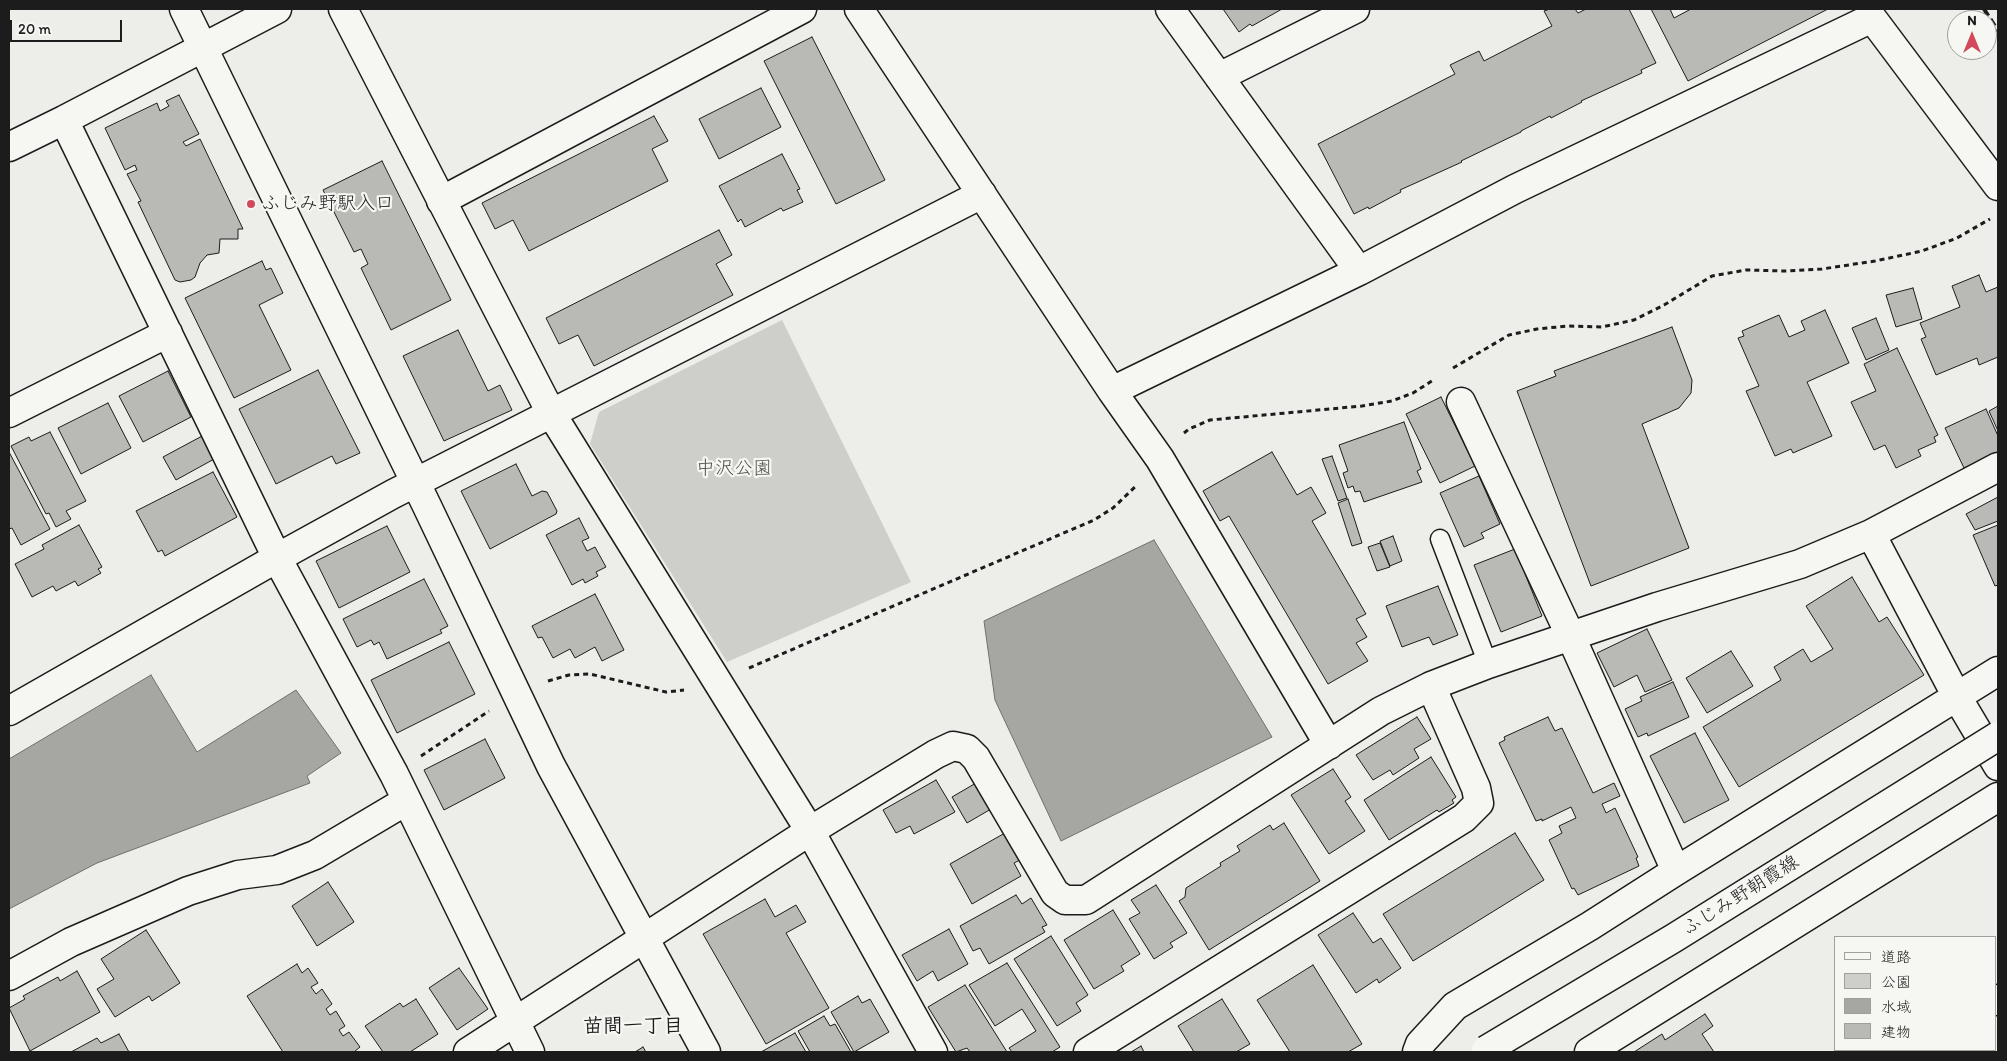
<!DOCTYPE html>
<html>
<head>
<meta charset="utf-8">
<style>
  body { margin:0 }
  #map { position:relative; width:2007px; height:1061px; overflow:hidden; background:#edede9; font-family:Itim,"Klee One",sans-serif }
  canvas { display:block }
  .frame { position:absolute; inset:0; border:10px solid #1c1c1c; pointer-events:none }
  .legend { position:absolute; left:1834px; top:936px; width:162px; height:115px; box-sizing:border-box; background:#f6f6f2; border:1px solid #9f9f9c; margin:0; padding:6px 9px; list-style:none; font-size:15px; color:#1c1c1c }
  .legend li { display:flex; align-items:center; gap:10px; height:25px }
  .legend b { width:25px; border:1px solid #9f9f9c }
  .north { position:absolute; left:1947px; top:10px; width:50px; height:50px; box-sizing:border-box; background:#f6f6f2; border:1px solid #9f9f9c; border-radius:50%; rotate:0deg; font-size:14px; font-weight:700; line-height:20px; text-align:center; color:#1c1c1c }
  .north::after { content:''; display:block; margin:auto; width:18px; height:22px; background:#d1495b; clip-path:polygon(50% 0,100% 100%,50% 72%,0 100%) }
  .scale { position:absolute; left:10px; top:20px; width:112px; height:22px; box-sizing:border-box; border:2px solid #1c1c1c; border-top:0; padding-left:6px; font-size:15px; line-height:18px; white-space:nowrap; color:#1c1c1c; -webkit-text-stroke:4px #f6f6f2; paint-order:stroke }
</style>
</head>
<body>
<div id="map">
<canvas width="2007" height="1061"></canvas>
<div class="frame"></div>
<ul class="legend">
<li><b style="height:6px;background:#f6f6f2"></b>道路</li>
<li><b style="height:14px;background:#cececb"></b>公園</li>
<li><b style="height:14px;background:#a6a6a3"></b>水域</li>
<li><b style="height:14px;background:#b9b9b6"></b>建物</li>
</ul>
<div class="north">N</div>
<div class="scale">20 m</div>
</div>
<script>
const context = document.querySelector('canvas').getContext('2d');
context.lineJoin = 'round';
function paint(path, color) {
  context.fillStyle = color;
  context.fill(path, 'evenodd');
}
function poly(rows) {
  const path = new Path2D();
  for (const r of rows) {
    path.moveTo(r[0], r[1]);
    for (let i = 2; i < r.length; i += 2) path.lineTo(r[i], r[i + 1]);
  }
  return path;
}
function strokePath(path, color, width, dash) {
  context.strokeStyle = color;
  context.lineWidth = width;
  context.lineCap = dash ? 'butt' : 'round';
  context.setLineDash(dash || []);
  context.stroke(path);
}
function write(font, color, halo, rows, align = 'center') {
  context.font = font + ' Itim,"Klee One",sans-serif';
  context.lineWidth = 4.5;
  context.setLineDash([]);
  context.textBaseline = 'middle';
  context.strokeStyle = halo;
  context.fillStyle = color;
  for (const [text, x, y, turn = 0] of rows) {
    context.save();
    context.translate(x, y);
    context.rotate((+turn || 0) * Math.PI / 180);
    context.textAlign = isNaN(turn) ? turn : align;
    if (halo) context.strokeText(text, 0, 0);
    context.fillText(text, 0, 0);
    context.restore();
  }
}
const green = poly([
  [782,320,911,582,727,662,590,444,599,412]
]);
const water = poly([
  [1154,540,1272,737,1061,841,995,700,984,621,1154,540],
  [151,675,197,752,296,690,341,753,307,776,310,783,97,863,9,909,9,759,151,675]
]);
const building = poly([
  [1223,9,1282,9,1252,26,1250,24,1239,32,1223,9],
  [1550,9,1575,9,1578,13,1586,9,1629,9,1656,63,1641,70,1642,73,1581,101,1582,102,1551,118,1550,116,1521,131,1521,132,1461,161,1462,162,1400,190,1401,192,1369,209,1368,207,1354,214,1318,144,1455,74,1450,65,1479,51,1484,61,1552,26,1544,11,1550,9],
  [1651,9,1670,9,1674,18,1691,9,1828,9,1688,81,1651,9],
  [812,37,885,180,836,204,764,61,812,37],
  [761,88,781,127,719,159,699,119,761,88],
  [179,95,199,134,183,142,186,146,200,139,243,229,238,229,238,239,220,239,219,253,207,255,200,263,195,277,191,280,180,282,175,280,138,202,141,201,127,174,137,170,135,165,125,170,105,128,157,103,160,111,169,106,166,101,179,95],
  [654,116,668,141,652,149,668,181,529,251,513,220,495,229,482,203,654,116],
  [782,154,800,189,797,190,803,202,783,211,781,208,745,227,741,219,738,222,719,186,782,154],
  [382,161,451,300,391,330,361,268,368,264,361,249,354,252,323,190,382,161],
  [719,230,732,255,716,264,733,295,594,366,578,335,559,344,546,318,719,230],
  [262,261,266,270,271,268,283,293,259,305,291,370,234,398,185,298,262,261],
  [1979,275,1986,292,1998,287,1998,357,1979,365,1977,358,1936,375,1921,339,1926,337,1920,323,1960,307,1952,286,1979,275],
  [1913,288,1922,319,1896,327,1886,295,1913,288],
  [1825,310,1849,363,1807,382,1832,436,1793,453,1791,449,1775,456,1746,391,1759,386,1738,338,1744,336,1742,331,1779,315,1789,337,1805,330,1801,321,1825,310],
  [1876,318,1889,350,1866,360,1852,328,1876,318],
  [1672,327,1692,380,1691,393,1679,408,1642,424,1689,548,1591,586,1517,391,1556,376,1554,371,1672,327],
  [458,330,488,391,500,385,512,410,444,441,403,356,458,330],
  [1897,348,1938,435,1934,437,1936,442,1918,450,1921,456,1896,468,1885,445,1874,450,1851,402,1876,391,1864,364,1897,348],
  [318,370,360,453,336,464,332,456,276,484,239,409,318,370],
  [168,371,191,417,143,442,119,396,168,371],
  [1441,397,1475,466,1440,483,1406,414,1441,397],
  [108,403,131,448,81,474,58,428,108,403],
  [1998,406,1998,431,1989,411,1998,406],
  [1986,409,1998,436,1998,453,1964,468,1945,428,1986,409],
  [1404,422,1421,469,1417,471,1422,482,1364,502,1360,491,1355,492,1353,486,1348,488,1343,473,1348,471,1339,445,1404,422],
  [50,432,86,501,66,511,71,519,56,527,49,513,46,514,11,446,29,437,31,441,50,432],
  [204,435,216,458,176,480,163,457,204,435],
  [9,452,50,529,21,545,12,528,9,529,9,452],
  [1272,452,1297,495,1311,487,1326,513,1312,521,1366,614,1356,619,1367,637,1356,643,1368,661,1328,684,1229,516,1220,521,1203,491,1272,452],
  [1332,456,1347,498,1338,501,1322,459,1332,456],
  [516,464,532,496,542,491,547,492,557,511,556,514,490,549,461,491,516,464],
  [213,472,237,517,165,556,162,550,158,552,136,511,213,472],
  [1479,476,1500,524,1481,533,1484,538,1464,547,1440,493,1479,476],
  [1998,497,1998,521,1975,530,1966,514,1998,497],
  [1348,499,1362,543,1352,546,1338,503,1348,499],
  [579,518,589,538,582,541,587,551,595,547,606,567,596,572,598,576,585,583,583,579,572,585,546,535,579,518],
  [79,525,102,567,98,569,101,573,78,586,75,581,56,591,53,586,32,597,15,564,44,549,42,545,79,525],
  [1998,525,1998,585,1995,586,1973,535,1998,525],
  [387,526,410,572,339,608,316,561,387,526],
  [1393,536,1402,561,1390,566,1380,541,1393,536],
  [1380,543,1390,567,1377,571,1368,547,1380,543],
  [1515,549,1542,616,1501,632,1474,565,1515,549],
  [1852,577,1879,622,1887,617,1924,675,1739,787,1703,727,1781,680,1774,667,1803,649,1811,662,1833,649,1806,606,1852,577],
  [424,579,448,626,440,630,442,633,387,659,379,642,374,645,371,640,357,647,343,619,424,579],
  [1438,586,1458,635,1433,645,1429,637,1402,647,1386,606,1438,586],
  [595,594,624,650,602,661,595,647,575,658,570,649,553,658,542,637,538,638,532,626,595,594],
  [1647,629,1672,680,1645,692,1637,675,1614,687,1597,653,1647,629],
  [449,642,475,694,397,733,371,680,449,642],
  [1731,651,1753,686,1707,713,1686,678,1731,651],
  [1673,682,1689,717,1648,736,1647,733,1638,737,1625,709,1642,701,1640,697,1673,682],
  [1417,717,1431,739,1414,749,1419,758,1393,775,1390,770,1373,780,1356,755,1417,717],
  [1548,717,1555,731,1562,728,1593,793,1614,783,1620,796,1602,804,1606,813,1615,808,1638,857,1636,858,1639,866,1578,895,1574,888,1572,889,1549,840,1562,833,1559,826,1576,818,1571,807,1542,821,1542,819,1536,821,1499,743,1505,740,1504,737,1548,717],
  [1695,733,1729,800,1684,823,1650,756,1695,733],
  [485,739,505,778,444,810,424,770,485,739],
  [1431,757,1456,797,1452,800,1454,803,1439,812,1437,810,1389,840,1364,800,1431,757],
  [1333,769,1351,797,1345,801,1365,831,1329,854,1291,795,1333,769],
  [936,780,955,812,914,834,910,826,896,833,883,810,936,780],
  [976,783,991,809,967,823,952,797,976,783],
  [1284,823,1320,881,1209,950,1179,901,1185,897,1186,888,1221,866,1220,863,1240,851,1237,846,1270,825,1273,830,1284,823],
  [1005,833,1020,860,1014,863,1021,876,972,904,950,864,1005,833],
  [1515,833,1544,880,1413,961,1383,914,1515,833],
  [328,882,354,922,317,946,292,906,328,882],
  [1156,885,1187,933,1170,943,1173,947,1154,959,1129,919,1140,913,1131,900,1156,885],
  [1016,895,1022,904,1031,898,1047,925,1042,927,1045,932,989,964,980,948,973,951,960,926,1016,895],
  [765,899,775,917,796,905,806,922,786,933,829,1008,766,1044,703,934,765,899],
  [1113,910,1140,954,1121,966,1124,971,1094,989,1064,940,1113,910],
  [1353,913,1373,943,1381,938,1401,968,1379,983,1377,979,1356,993,1318,935,1353,913],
  [949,929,968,964,938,981,933,971,917,981,902,955,949,929],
  [146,930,180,983,152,1001,149,996,115,1017,97,989,114,979,101,959,146,930],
  [1051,936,1088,995,1076,1003,1081,1011,1057,1026,1014,959,1051,936],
  [1007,963,1060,1047,1052,1052,1012,1052,1009,1048,1036,1031,1022,1009,995,1026,969,985,1007,963],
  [297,964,302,973,308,968,318,983,311,987,316,994,322,989,332,1004,326,1009,330,1015,336,1011,345,1026,339,1030,343,1036,349,1032,360,1047,354,1052,283,1052,247,996,297,964],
  [1313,965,1362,1044,1348,1052,1290,1052,1257,1000,1313,965],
  [459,968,488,1009,457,1030,429,988,459,968],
  [77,971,100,1012,30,1051,9,1008,25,999,23,996,58,977,60,981,77,971],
  [965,985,1007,1052,970,1052,967,1048,956,1052,928,1007,965,985],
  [858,996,862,1003,870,999,889,1032,854,1052,831,1012,858,996],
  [416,999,438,1034,410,1052,383,1052,365,1026,400,1003,403,1007,416,999],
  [1222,999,1250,1044,1236,1052,1194,1052,1178,1026,1222,999],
  [1705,1014,1713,1026,1702,1034,1714,1052,1634,1052,1662,1034,1665,1040,1705,1014],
  [824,1016,830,1026,835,1024,851,1052,810,1052,798,1031,824,1016],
  [795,1033,806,1052,761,1052,795,1033],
  [119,1034,129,1052,71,1052,97,1038,101,1043,119,1034],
  [1141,1046,1144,1052,1131,1052,1141,1046],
  [643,1047,646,1052,635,1052,643,1047]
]);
const path = poly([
  [1453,368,1509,335,1537,329,1568,326,1602,327,1634,320,1664,305,1712,276,1746,270,1785,271,1822,269,1875,261,1922,251,1957,238,1990,219],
  [1184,433,1189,429,1210,420,1362,406,1392,401,1413,393,1435,379],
  [749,668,1094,520,1113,508,1137,485],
  [548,681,569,675,590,674,666,692,684,690],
  [421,756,489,711]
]);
const lane = poly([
  [1440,539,1488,664]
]);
const street = poly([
  [343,9,551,413,810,831,933,1052],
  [859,9,1112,391,1160,459,1329,745],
  [1170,9,1359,271],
  [1219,77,1355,9],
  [64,120,277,558,394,774,530,1052],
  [9,147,64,120,277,9],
  [441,201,802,9],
  [1112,391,1359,271,1515,189,1872,18,1998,186],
  [1461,402,1571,637,1676,871],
  [9,413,168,333],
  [1871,534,1957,697,1998,766],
  [9,711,277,558,393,494,982,194],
  [9,976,71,942,188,891,238,875,277,870,315,855,406,801],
  [1996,1001,1998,999],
  [468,1052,810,831,936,754,953,746,967,749,976,758,1055,893,1065,900,1086,900,1381,711,1431,686,1488,664,1657,607,1800,564,1871,534,1998,467],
  [1088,1052,1464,818,1479,803,1476,788,1431,686],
  [1417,1052,1420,1044,1455,1006,1590,926,1676,871,1998,671],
  [1589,1052,1998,797],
  [1915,1052,1919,1050]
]);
const secondary = poly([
  [184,9,426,504,551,766,706,1052]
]);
const rail = poly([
  [1984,9,1998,31]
]);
const secondaryBridge = poly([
  [1486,1050,1674,938,1998,736]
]);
const markers = [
  [251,204,5,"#d1495b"]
];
const poiNames = [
  ["ふじみ野駅入口",261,204]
];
const parkNames = [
  ["中沢公園",734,469]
];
const streetNames = [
  ["ふじみ野朝霞線",1741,896,-32]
];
const neighbourhoodNames = [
  ["苗間一丁目",633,1027]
];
paint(green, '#cececb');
paint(water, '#a6a6a3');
strokePath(water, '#6f6f6d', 1);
paint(building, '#b9b9b6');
strokePath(building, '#1c1c1c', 1);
strokePath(lane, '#1c1c1c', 21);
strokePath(street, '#1c1c1c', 31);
strokePath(secondary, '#1c1c1c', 31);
strokePath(path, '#1c1c1c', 3, [5, 4]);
strokePath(lane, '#f6f6f2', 18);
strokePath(street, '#f6f6f2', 28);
strokePath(secondary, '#f6f6f2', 28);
strokePath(rail, '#1c1c1c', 4, [8, 4]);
strokePath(secondaryBridge, '#1c1c1c', 31, []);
strokePath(secondaryBridge, '#f6f6f2', 28);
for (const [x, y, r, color] of markers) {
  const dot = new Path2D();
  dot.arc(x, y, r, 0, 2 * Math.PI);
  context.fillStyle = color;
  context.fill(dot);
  strokePath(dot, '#f6f6f2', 2);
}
write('19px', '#1c1c1c', '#f6f6f2', poiNames, 'left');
write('19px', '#515151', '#f6f6f2', parkNames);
write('19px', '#1c1c1c', '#f6f6f2', streetNames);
write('bold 20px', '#1c1c1c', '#f6f6f2', neighbourhoodNames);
</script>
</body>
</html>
